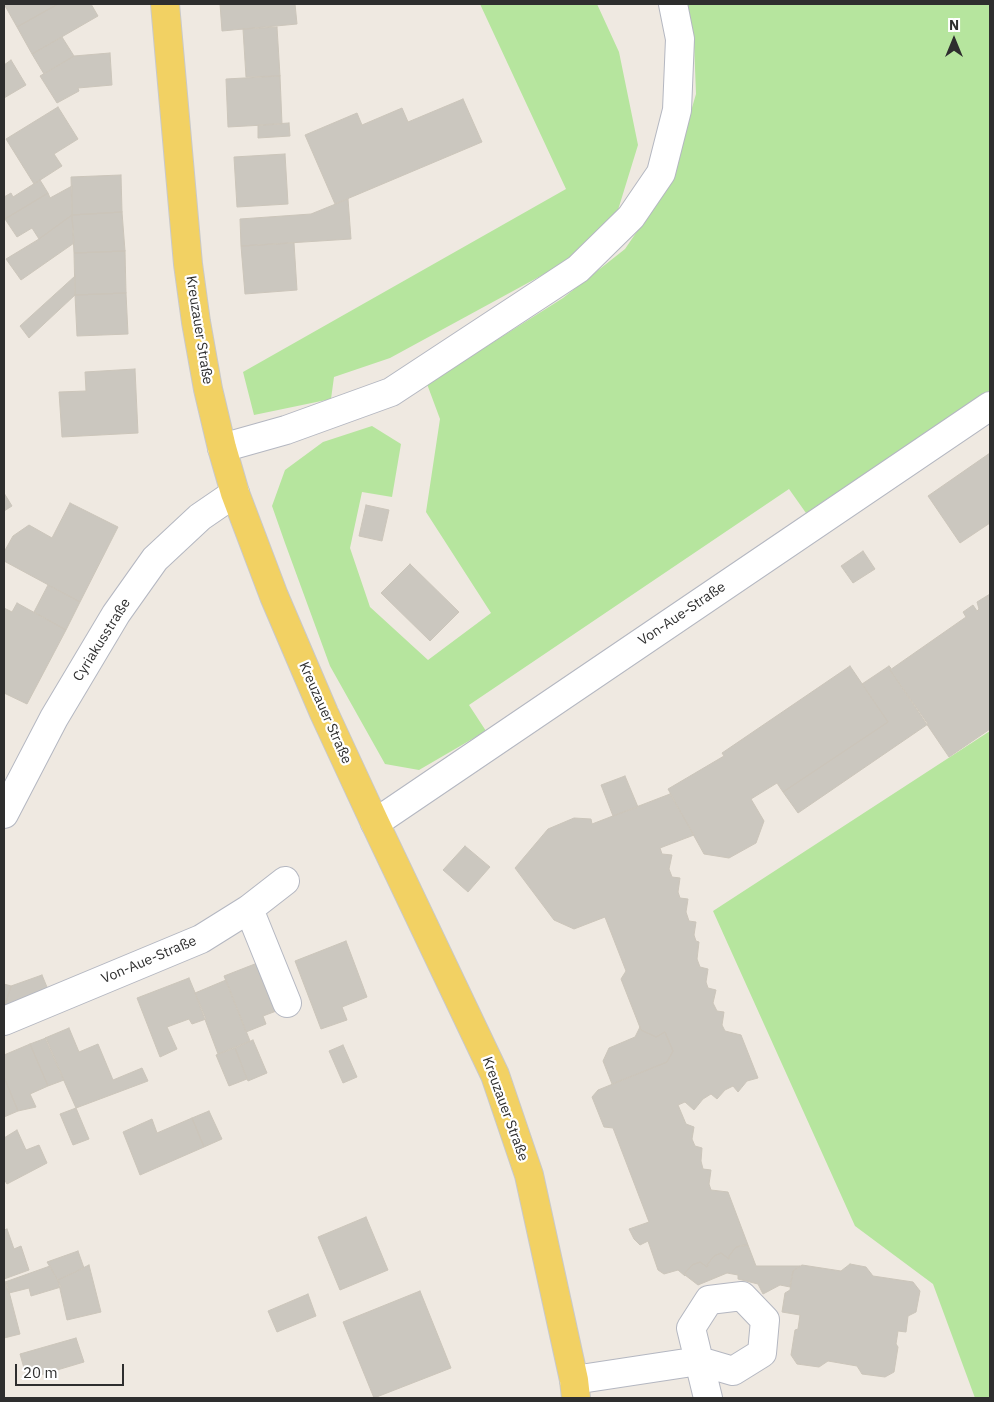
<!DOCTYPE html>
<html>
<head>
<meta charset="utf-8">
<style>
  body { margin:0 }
  #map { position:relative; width:994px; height:1402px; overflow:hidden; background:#efe9e1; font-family:"IBM Plex Sans",sans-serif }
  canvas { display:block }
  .frame { position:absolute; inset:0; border:5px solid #2e2e2e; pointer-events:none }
  .north { position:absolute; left:929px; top:15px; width:50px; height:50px; -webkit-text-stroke:4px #fff; paint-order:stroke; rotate:0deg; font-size:14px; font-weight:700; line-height:20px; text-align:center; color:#2e2e2e }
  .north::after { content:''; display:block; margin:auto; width:18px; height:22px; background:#2e2e2e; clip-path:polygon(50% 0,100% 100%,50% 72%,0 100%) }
  .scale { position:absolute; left:15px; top:1364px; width:109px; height:22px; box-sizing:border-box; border:2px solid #2e2e2e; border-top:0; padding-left:6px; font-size:15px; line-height:18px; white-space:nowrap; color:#2e2e2e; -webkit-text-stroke:4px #fff; paint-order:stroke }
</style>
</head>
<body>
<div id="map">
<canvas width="994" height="1402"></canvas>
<div class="frame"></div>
<div class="north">N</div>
<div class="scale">20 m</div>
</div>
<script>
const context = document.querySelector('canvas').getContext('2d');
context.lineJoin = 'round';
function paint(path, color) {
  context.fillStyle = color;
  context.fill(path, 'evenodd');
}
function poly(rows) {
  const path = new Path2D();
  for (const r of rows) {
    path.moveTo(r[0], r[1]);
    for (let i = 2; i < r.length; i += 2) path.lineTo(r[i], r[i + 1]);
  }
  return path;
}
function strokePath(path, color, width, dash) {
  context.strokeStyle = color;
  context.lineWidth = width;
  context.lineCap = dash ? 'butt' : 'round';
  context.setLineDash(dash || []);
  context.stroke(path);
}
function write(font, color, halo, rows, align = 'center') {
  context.font = font + ' "IBM Plex Sans",sans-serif';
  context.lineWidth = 4.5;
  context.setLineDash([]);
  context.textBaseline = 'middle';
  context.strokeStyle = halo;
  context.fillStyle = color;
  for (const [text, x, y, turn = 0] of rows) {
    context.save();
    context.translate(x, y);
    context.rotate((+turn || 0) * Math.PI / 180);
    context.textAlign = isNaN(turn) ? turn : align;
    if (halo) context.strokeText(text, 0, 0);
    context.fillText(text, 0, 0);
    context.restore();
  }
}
const green = poly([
  [480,4,597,4,619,52,638,145,618,210,570,260,390,358,334,377,331,399,254,415,243,372,566,189],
  [687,4,990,4,990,390,806,513,789,489,469,705,486,731,419,770,385,764,330,666,285,543,272,506,285,470,323,442,372,426,401,444,392,497,362,492,350,548,370,607,428,660,491,613,426,512,440,419,427,384,563,298,625,249,670,183,696,94,694,42],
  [990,731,990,1398,975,1398,933,1284,855,1226,713,911]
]);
const building = poly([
  [4,4,58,4,17,27,4,4],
  [58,4,91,4,98,16,32,54,17,27,58,4],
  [220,4,295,4,297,24,222,31,220,4],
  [277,27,280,76,246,77,243,29,277,27],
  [62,37,74,56,44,74,32,54,62,37],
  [110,53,112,85,78,88,79,91,57,103,40,76,74,56,110,53],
  [11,60,26,85,4,98,4,65,11,60],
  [280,76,282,124,228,127,226,79,280,76],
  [463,99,482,142,335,204,305,135,357,113,362,125,402,108,408,122,463,99],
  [58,107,78,139,54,154,62,166,34,184,6,139,58,107],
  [289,123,290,136,258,138,258,125,289,123],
  [285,154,288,204,237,207,234,157,285,154],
  [121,175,122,212,72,215,71,177,121,175],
  [40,180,48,193,5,219,4,197,11,193,13,197,40,180],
  [72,186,72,215,39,239,32,228,17,237,5,219,48,193,50,198,72,186],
  [348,199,351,239,241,246,240,219,311,214,348,199],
  [122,212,125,251,74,253,72,215,122,212],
  [72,215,74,243,21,280,6,259,39,239,72,215],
  [294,243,297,290,245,294,241,246,294,243],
  [125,251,126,293,75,295,74,253,125,251],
  [75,276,75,295,29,338,20,326,75,276],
  [126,293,128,334,77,336,75,295,126,293],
  [135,369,138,433,62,437,59,392,86,391,85,372,135,369],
  [990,453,990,523,960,543,928,496,990,453],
  [4,493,12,506,4,511,4,493],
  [70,503,118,527,80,602,4,561,4,552,13,536,29,525,52,538,70,503],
  [366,505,389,510,382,541,359,536,366,505],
  [863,551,875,569,853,583,841,566,863,551],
  [410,564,459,612,430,641,381,593,410,564],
  [48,585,80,602,66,630,34,612,48,585],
  [990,594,990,729,949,757,890,670,966,617,963,612,973,605,977,611,979,609,977,602,990,594],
  [17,603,66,630,27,704,4,693,4,608,12,612,17,603],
  [850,666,888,722,783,792,777,783,751,799,764,821,756,843,729,858,704,854,668,789,724,756,722,753,850,666],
  [889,666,891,668,890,670,928,724,798,813,783,792,888,722,862,684,889,666],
  [625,776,638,807,613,816,601,785,625,776],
  [670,794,694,835,660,848,662,854,672,855,669,869,672,877,680,878,678,892,680,898,688,899,686,912,689,921,696,922,694,935,696,941,699,942,697,959,700,967,708,969,706,982,708,988,716,990,713,1003,717,1011,724,1012,722,1025,725,1031,741,1035,758,1078,747,1081,738,1092,733,1086,725,1090,717,1099,711,1094,703,1099,694,1110,685,1102,678,1105,686,1124,694,1127,692,1139,695,1146,702,1148,701,1161,703,1169,711,1170,709,1184,711,1190,728,1192,748,1245,736,1247,729,1256,729,1259,721,1253,714,1256,707,1265,708,1265,707,1267,700,1262,692,1265,685,1273,686,1274,685,1276,678,1270,664,1274,658,1270,648,1241,640,1245,634,1239,629,1229,649,1222,613,1128,604,1127,592,1097,598,1090,667,1062,673,1051,665,1032,656,1037,641,1030,621,979,626,971,605,917,574,929,554,920,515,868,548,829,574,818,591,819,592,824,670,794],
  [465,846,490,867,468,892,443,870,465,846],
  [346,941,367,997,342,1007,347,1020,321,1029,295,961,346,941],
  [260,962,279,1010,263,1016,266,1024,246,1032,224,976,260,962],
  [42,975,49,992,4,1009,11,986,42,975],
  [189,978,206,1019,192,1024,189,1019,167,1027,177,1049,160,1057,137,998,189,978],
  [226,980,250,1041,218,1054,195,993,226,980],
  [4,984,11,986,4,1009,4,984],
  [640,1027,641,1030,656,1037,665,1032,673,1051,667,1062,612,1084,603,1061,609,1048,635,1037,640,1027],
  [69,1028,79,1052,98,1044,113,1080,142,1068,148,1081,76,1108,45,1038,69,1028],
  [46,1038,64,1080,48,1086,30,1044,46,1038],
  [253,1040,267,1073,248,1081,235,1048,253,1040],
  [30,1044,48,1086,30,1094,36,1107,18,1111,4,1077,4,1055,30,1044],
  [343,1045,357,1077,343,1083,329,1051,343,1045],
  [235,1048,247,1079,229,1086,216,1055,235,1048],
  [4,1077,18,1111,4,1117,4,1077],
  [76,1108,89,1139,73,1145,60,1114,76,1108],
  [209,1111,222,1139,204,1147,192,1118,209,1111],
  [192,1118,204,1147,140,1175,123,1132,152,1119,157,1133,192,1118],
  [17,1130,26,1150,39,1145,47,1163,7,1184,4,1179,4,1138,17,1130],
  [366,1217,388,1270,340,1290,318,1237,366,1217],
  [7,1229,14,1249,21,1246,29,1270,4,1279,5,1285,4,1285,4,1230,7,1229],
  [744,1245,748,1245,756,1266,800,1266,793,1271,790,1287,780,1285,763,1294,758,1284,738,1279,738,1275,727,1273,698,1285,685,1275,685,1273,692,1265,700,1262,707,1267,708,1265,707,1265,714,1256,721,1253,729,1259,729,1256,736,1247,744,1245],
  [78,1251,84,1268,58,1280,47,1262,78,1251],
  [850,1264,866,1267,873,1276,913,1282,920,1291,916,1312,908,1316,906,1332,898,1331,896,1344,898,1347,894,1372,885,1377,862,1374,857,1366,828,1361,819,1367,797,1364,791,1355,795,1330,798,1329,800,1315,782,1312,785,1293,790,1290,793,1271,802,1265,841,1271,850,1264],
  [89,1265,101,1312,67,1320,58,1280,89,1265],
  [50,1266,61,1287,31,1296,29,1288,9,1293,5,1282,50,1266],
  [7,1284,20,1334,4,1338,4,1285,7,1284],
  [420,1291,451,1368,374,1398,343,1322,420,1291],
  [308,1294,316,1316,277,1332,268,1311,308,1294],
  [76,1338,84,1362,27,1379,20,1354,76,1338]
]);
const minor = poly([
  [222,448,286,430,391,392,578,269,631,217,661,173,677,110,680,39,673,4],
  [4,814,54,718,116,614,155,559,200,517,235,493],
  [375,823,990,406],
  [249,909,287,1003],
  [4,1021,201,939,249,909,285,881],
  [574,1380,699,1361,733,1371,762,1353,765,1320,742,1296,709,1300,691,1328,699,1361,708,1398]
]);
const major = poly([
  [165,4,188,264,196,322,208,389,222,448,235,493,274,596,324,713,375,823,495,1075,529,1175,574,1380,576,1398]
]);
const streetNames = [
  ["Kreuzauer Straße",199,330,81],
  ["Von-Aue-Straße",682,614,-34],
  ["Cyriakusstraße",102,640,-58],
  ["Kreuzauer Straße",325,713,66],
  ["Von-Aue-Straße",149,960,-23],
  ["Kreuzauer Straße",505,1109,70]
];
paint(green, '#b6e59e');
paint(building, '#cbc7bf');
strokePath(building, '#cbc5ba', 1);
strokePath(minor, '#b4b7c1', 30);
strokePath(major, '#c9c9c9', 30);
strokePath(minor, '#fff', 28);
strokePath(major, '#f2d163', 28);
write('14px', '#2e2e2e', '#fff', streetNames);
</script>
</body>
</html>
